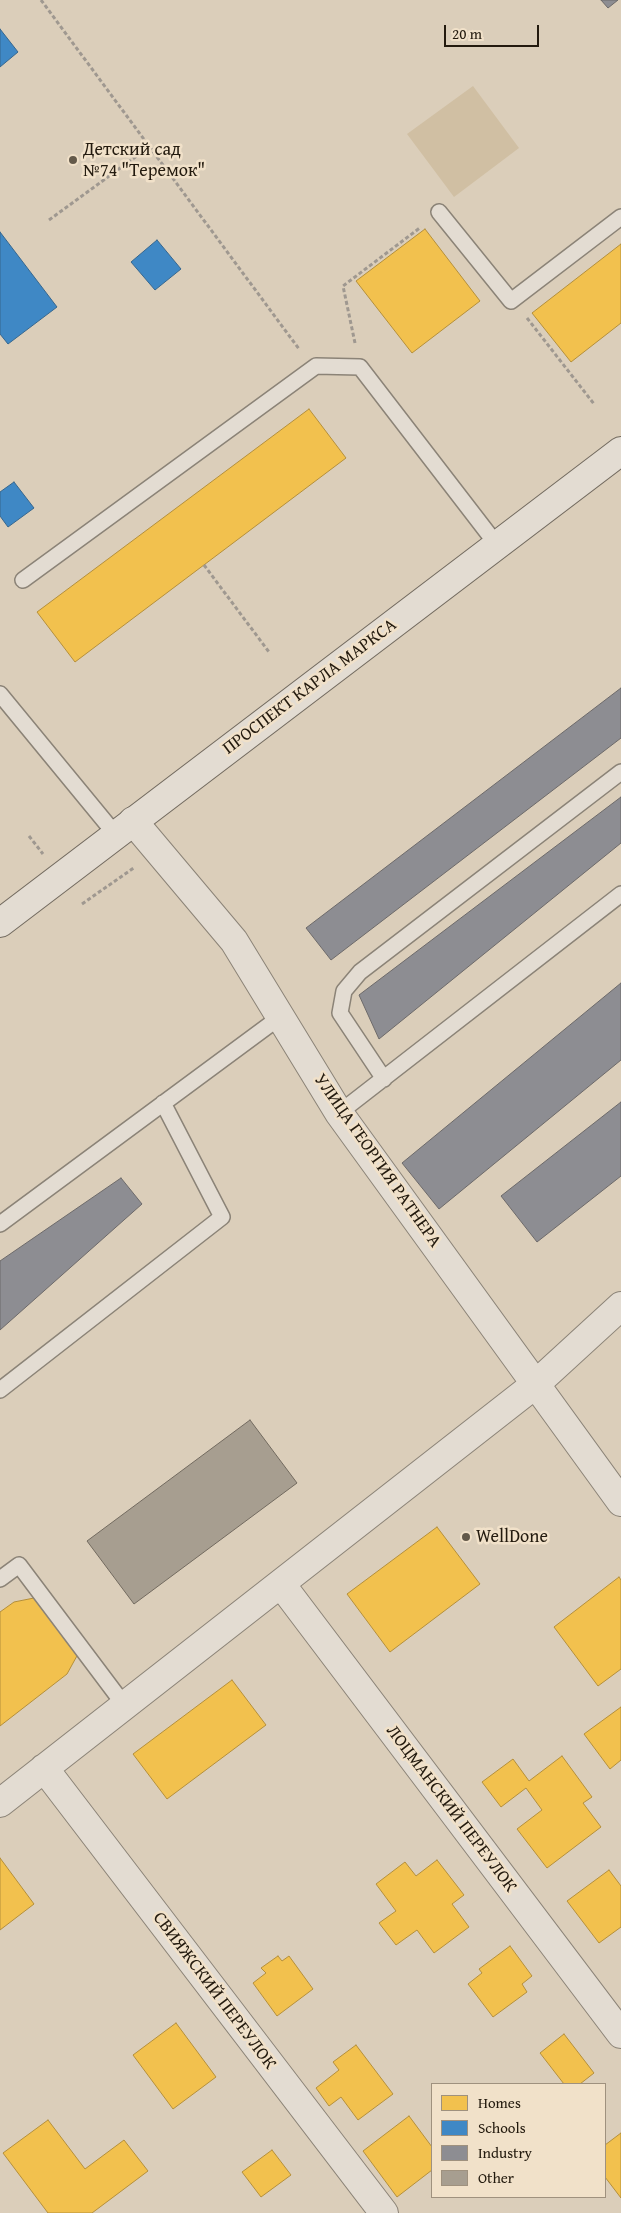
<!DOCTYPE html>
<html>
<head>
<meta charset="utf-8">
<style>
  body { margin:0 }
  #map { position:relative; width:621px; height:2213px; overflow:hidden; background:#dbceba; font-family:"Gentium Book Plus",serif }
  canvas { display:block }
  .legend { position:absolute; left:431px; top:2083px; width:175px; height:115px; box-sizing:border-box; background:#f1e1c9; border:1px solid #9f917e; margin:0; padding:6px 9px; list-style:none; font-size:15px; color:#231a0e }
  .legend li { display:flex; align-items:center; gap:10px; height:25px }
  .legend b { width:25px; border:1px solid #9f917e }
  .scale { position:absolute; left:444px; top:25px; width:95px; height:22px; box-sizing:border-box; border:2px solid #231a0e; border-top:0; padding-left:6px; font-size:15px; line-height:18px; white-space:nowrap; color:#231a0e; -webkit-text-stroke:4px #f1e1c9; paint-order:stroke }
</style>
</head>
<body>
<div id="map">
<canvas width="621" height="2213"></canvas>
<ul class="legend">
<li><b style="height:14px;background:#f2c14e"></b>Homes</li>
<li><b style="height:14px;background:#3f88c5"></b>Schools</li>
<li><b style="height:14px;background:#8d8d92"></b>Industry</li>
<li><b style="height:14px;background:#a79e90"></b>Other</li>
</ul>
<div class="scale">20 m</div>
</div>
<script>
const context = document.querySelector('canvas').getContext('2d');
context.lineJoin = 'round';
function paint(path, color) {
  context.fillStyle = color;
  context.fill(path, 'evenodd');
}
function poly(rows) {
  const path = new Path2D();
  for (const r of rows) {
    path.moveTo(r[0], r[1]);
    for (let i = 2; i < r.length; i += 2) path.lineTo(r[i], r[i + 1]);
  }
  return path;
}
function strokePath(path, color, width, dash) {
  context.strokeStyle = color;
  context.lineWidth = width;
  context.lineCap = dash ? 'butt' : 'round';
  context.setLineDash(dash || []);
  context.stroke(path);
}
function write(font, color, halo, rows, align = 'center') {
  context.font = font + ' "Gentium Book Plus",serif';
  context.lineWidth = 5;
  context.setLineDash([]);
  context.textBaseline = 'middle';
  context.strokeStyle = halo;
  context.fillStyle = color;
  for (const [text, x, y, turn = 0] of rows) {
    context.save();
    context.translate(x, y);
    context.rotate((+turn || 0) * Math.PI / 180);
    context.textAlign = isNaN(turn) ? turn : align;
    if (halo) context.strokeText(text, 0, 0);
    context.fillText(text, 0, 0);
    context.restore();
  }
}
const green = poly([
  [473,86,519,148,454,197,407,134]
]);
const homes = poly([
  [425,229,480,301,412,353,356,281,425,229],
  [621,244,621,323,571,362,532,313,621,244],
  [309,409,346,458,75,662,37,612,309,409],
  [437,1527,480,1584,390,1652,347,1594,437,1527],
  [619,1577,621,1580,621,1669,598,1686,554,1627,619,1577],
  [34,1598,78,1654,67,1674,0,1726,0,1612,14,1602,34,1598],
  [232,1680,266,1725,167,1799,133,1754,232,1680],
  [621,1707,621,1760,610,1769,584,1734,621,1707],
  [562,1756,592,1797,583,1803,601,1827,547,1868,517,1829,542,1810,526,1788,501,1807,482,1782,513,1759,529,1781,562,1756],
  [0,1858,34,1904,0,1930,0,1858],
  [437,1860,464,1895,452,1904,469,1927,434,1953,417,1930,396,1945,379,1923,396,1911,376,1884,405,1862,416,1876,437,1860],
  [609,1870,621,1886,621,1927,599,1943,567,1901,609,1870],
  [510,1946,532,1976,522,1984,527,1992,493,2017,468,1984,482,1973,479,1969,510,1946],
  [278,1956,282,1961,289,1956,313,1989,277,2016,253,1983,266,1973,261,1968,278,1956],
  [176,2023,216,2077,173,2109,133,2055,176,2023],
  [564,2034,594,2073,580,2084,564,2084,540,2053,564,2034],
  [356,2045,393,2094,358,2120,341,2097,329,2106,316,2088,339,2070,333,2062,356,2045],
  [409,2116,432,2147,432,2170,397,2197,363,2151,409,2116],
  [48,2120,85,2169,124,2140,148,2171,92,2213,48,2213,3,2153,48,2120],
  [621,2133,621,2198,605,2177,605,2145,621,2133],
  [272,2150,291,2175,261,2197,242,2172,272,2150]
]);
const schools = poly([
  [0,29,18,52,0,67,0,29],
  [0,232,57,307,8,344,0,334,0,232],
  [157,240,181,269,155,290,131,262,157,240],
  [14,482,34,508,8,527,0,516,0,492,14,482]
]);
const industry = poly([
  [601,0,618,0,608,8,601,0],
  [621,688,621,738,331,960,306,928,621,688],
  [621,797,621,843,379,1039,359,995,621,797],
  [621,983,621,1060,439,1209,402,1163,621,983],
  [621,1102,621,1176,537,1242,501,1196,621,1102],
  [121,1178,142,1204,0,1330,0,1261,121,1178]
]);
const building = poly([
  [250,1420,297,1483,134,1604,87,1541,250,1420]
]);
const path = poly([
  [41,0,299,349],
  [49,220,149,147],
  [527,318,594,404],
  [355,343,343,286,421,227],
  [204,565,269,652],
  [29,836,43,854],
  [82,904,135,867]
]);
const lane = poly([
  [439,212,511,301,621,217],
  [23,580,316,366,360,367,497,545],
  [0,694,116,835],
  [384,1079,340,1013,344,991,360,972,621,772],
  [339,1113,621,894],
  [0,1224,280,1017],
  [0,1390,222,1217,163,1103],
  [0,1579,19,1565,125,1706]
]);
const street = poly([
  [133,821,234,941,339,1113,621,1502],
  [281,1584,621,2034],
  [44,1768,384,2213],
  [0,1803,537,1383,621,1306]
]);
const secondary = poly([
  [0,923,621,451]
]);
const markers = [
  [73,160,5,"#63594a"],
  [466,1537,5,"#63594a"]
];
const poiNames = [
  ["Детский сад",83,150],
  ["№74 \"Теремок\"",83,171],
  ["WellDone",476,1537]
];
const streetNames = [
  ["ПРОСПЕКТ КАРЛА МАРКСА",310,687,-37],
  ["УЛИЦА ГЕОРГИЯ РАТНЕРА",377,1161,55],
  ["ЛОЦМАНСКИЙ ПЕРЕУЛОК",451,1809,53],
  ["СВИЯЖСКИЙ ПЕРЕУЛОК",214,1991,53]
];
paint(green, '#d0bfa3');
paint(homes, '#f2c14e');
strokePath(homes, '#b48f3b', 1);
paint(schools, '#3f88c5');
strokePath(schools, '#37678e', 1);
paint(industry, '#8d8d92');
strokePath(industry, '#6d6a6a', 1);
paint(building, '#a79e90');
strokePath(building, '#726a5f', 1);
strokePath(lane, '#8b8377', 18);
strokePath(street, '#8b8377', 30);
strokePath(secondary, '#726a5f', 30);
strokePath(path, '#9f9890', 3, [4, 2.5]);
strokePath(lane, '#e3dcd2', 15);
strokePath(street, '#e3dcd2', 28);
strokePath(secondary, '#e3dcd2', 28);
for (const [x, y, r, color] of markers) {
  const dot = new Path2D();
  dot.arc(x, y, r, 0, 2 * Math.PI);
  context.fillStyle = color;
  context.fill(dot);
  strokePath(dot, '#f1e1c9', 2);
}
write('18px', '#231a0e', '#f1e1c9', poiNames, 'left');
write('18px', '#231a0e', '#f1e1c9', streetNames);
</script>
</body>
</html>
